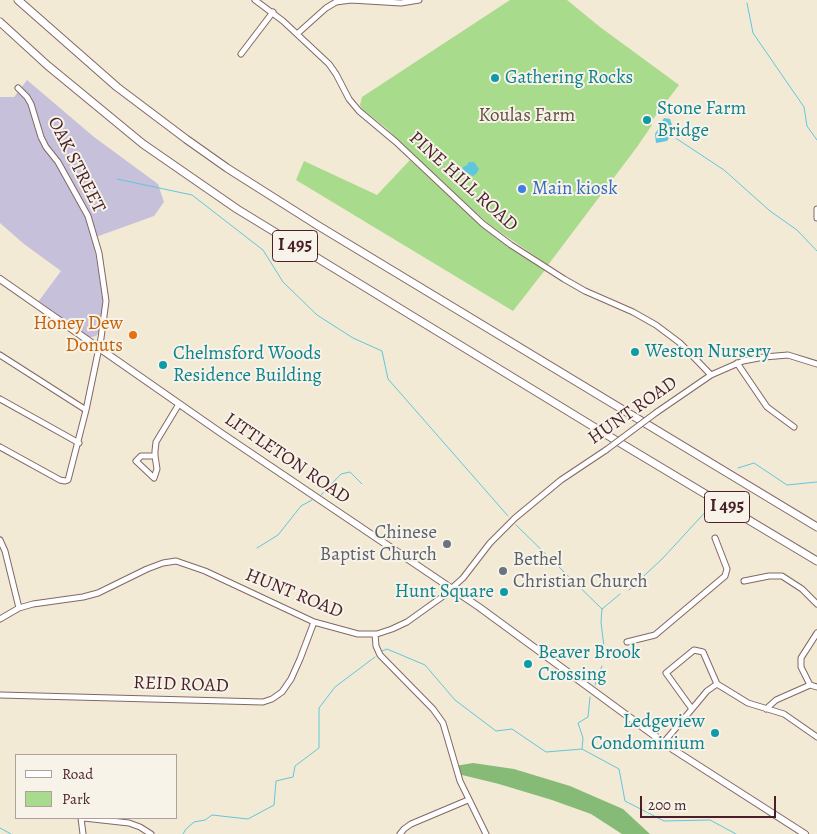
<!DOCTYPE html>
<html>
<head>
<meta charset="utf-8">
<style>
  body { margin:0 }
  #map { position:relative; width:817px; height:834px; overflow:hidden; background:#f2ead5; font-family:Alegreya,serif }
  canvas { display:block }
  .legend { position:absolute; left:15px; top:754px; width:162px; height:65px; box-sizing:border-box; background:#f7f3e8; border:1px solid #b29e9c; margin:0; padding:6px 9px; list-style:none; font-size:15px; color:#4a1f2b }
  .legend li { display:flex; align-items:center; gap:10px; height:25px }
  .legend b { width:25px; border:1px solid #b29e9c }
  .scale { position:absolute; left:640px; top:796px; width:136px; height:22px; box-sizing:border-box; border:2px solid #4a1f2b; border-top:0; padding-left:6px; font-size:15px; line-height:18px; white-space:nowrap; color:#4a1f2b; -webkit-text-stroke:4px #f7f3e8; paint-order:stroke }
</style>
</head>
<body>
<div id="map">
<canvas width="817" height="834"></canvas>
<ul class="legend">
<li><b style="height:6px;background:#fff"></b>Road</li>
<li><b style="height:14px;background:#a8db8b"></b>Park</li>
</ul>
<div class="scale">200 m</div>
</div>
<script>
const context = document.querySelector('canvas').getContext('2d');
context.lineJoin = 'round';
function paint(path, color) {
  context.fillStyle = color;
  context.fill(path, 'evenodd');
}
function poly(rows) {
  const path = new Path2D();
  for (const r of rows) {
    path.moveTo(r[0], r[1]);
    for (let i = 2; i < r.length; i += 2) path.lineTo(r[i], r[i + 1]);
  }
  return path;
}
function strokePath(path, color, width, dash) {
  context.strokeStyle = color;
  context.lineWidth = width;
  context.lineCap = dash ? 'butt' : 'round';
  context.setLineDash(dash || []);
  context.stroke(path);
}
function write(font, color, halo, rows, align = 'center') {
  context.font = font + ' Alegreya,serif';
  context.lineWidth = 4;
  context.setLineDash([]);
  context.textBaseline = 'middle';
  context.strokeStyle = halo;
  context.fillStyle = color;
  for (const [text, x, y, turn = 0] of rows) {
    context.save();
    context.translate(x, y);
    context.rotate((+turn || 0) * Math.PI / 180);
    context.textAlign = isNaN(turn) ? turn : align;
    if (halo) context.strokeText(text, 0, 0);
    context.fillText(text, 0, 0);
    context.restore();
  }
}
const industrial = poly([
  [27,80,94,137,158,184,164,202,154,216,93,238,103,301,99,332,96,336,92,337,86,337,38,302,61,271,24,244,0,223,0,97,14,97]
]);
const green = poly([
  [510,0,567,0,600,27,679,85,650,123,652,125,637,147,548,265,490,225,435,176,386,128,362,109,360,105,362,97],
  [410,160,487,231,545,270,513,311,296,180,304,161,377,195]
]);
const forest = poly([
  [473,763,514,769,570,786,623,809,650,834,622,834,591,814,552,800,499,784,458,774,455,766]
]);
const water = poly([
  [664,118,670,119,674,131,667,141,656,143,655,134],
  [469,162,474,162,479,169,477,173,473,176,460,169,467,165]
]);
const stream = poly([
  [747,3,753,33,804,107,807,126,817,140],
  [671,135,724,170,770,211,797,230,817,251],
  [117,179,192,195,263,250,283,282,317,315,353,338,382,351,388,379,508,516],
  [738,468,754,463,787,485,817,482],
  [321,495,341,474,350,472,362,484],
  [516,525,602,609],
  [257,548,278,535,301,506,312,500],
  [629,590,663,558,709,508],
  [604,647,601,622,602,609,620,594],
  [382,651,387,649,425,665,455,700,496,731,512,729,546,752,582,749,619,769,625,801,664,821,710,820,736,834],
  [595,685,602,666],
  [582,749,583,738,578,723,588,717,590,697],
  [0,828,11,834],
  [183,834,186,829,194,822,205,820,212,815,248,819,274,805,276,781,293,777,295,766,319,748,319,708,335,687,375,657]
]);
const minor = poly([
  [255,0,283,21,329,64,336,74,349,99,359,111,396,142,483,224,511,245,564,279,585,291,633,312,656,325,680,343,711,375],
  [297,34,326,8,336,2,351,0,401,3,419,0],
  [241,54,273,12],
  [817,209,817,218],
  [0,355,86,410],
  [737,363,767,407,794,427],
  [0,399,79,443],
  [657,412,711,375,743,361,764,357,788,355,817,364],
  [0,447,60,480,65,481,68,480,86,410,101,338,106,301,99,253,88,216,58,162,46,147,41,137,31,104,27,97,18,88],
  [155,456,141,456,136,461,154,478,157,469,155,456,155,451,156,442,179,404],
  [0,540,5,551,19,608],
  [744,581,769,576,782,576,802,589,817,604],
  [0,619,19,608,33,604,83,597,98,593,147,569,163,563,176,561,205,571,314,622,358,634,377,634,392,629,407,622,442,597,463,578,490,543,515,518,561,480,606,450],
  [817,633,801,658,801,667,810,685,817,687],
  [375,634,376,646,380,655,433,709,443,723,460,781,486,834],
  [627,642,655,635,725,576,727,569,715,538],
  [717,684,748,703,784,714,817,737],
  [0,695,263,702,272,699,282,692,291,679,300,659,314,622],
  [766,709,776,700,810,685],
  [664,742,692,709,666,673,694,650,703,652,717,684,707,691,692,709],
  [81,818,83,834],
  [84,818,129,823,140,827,151,834],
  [400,834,404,829,411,824,468,800]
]);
const major = poly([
  [0,279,221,433,479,607,674,750,805,834]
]);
const highway = poly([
  [18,0,117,87,186,139,227,168,317,225,817,527],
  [0,22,47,65,143,144,237,209,612,438,817,561]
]);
const minorBridge = poly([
  [606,450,657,412]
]);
const markers = [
  [495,78,5,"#0f9aa8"],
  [647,120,5,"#0f9aa8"],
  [522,189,5,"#3f7fe0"],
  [133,335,5,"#e8710a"],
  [635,352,5,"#0f9aa8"],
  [163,365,5,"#0f9aa8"],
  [447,544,5,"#6b7280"],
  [503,571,5,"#6b7280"],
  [504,592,5,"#0f9aa8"],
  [528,664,5,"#0f9aa8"],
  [715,733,5,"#0f9aa8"]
];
const shields = [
  [295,246,45],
  [727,507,45]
];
const shieldNames = [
  ["I 495",295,246],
  ["I 495",727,507]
];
const cultureNames = [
  ["Gathering Rocks",505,78],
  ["Stone Farm",657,109],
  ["Bridge",657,131],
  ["Weston Nursery",645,352],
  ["Chelmsford Woods",173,354],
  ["Residence Building",173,376],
  ["Hunt Square",494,592,"right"],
  ["Beaver Brook",538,653],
  ["Crossing",538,675],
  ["Ledgeview",705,722,"right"],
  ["Condominium",705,744,"right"]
];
const parkNames = [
  ["Koulas Farm",527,116]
];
const streetNames = [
  ["OAK STREET",76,165,63],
  ["PINE HILL ROAD",463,182,42],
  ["HUNT ROAD",633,411,-35],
  ["LITTLETON ROAD",287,459,34],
  ["HUNT ROAD",294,594,22],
  ["REID ROAD",181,685,2]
];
const shopNames = [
  ["Main kiosk",532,189]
];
const foodNames = [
  ["Honey Dew",123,324],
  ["Donuts",123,346]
];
const worshipNames = [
  ["Chinese",437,533],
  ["Baptist Church",437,555],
  ["Bethel",513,560,"left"],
  ["Christian Church",513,582,"left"]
];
paint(industrial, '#c6c0da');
paint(green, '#a8db8b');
paint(forest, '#86bb77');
paint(water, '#60c6dd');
strokePath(stream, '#60c6dd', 1);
strokePath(minor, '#856666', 7);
strokePath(major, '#856666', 8);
strokePath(highway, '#856666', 9);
strokePath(minor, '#fff', 5);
strokePath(major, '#fff', 6);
strokePath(highway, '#fff', 7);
strokePath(minorBridge, '#856666', 7, []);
strokePath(minorBridge, '#fff', 5);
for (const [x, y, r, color] of markers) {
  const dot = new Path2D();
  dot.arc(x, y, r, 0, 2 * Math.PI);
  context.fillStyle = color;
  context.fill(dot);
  strokePath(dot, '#f7f3e8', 2);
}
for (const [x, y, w] of shields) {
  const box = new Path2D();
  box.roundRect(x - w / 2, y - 15.5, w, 31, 4);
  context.fillStyle = '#f7f3e8';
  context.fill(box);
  strokePath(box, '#4a1f2b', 1);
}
write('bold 18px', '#4a1f2b', null, shieldNames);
write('19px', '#0d838f', '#f7f3e8', cultureNames, 'left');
write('19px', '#624e43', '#f7f3e8', parkNames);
write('19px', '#4a1f2b', '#f7f3e8', streetNames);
write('19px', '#366cbe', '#f7f3e8', shopNames, 'left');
write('19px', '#c56008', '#f7f3e8', foodNames, 'right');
write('19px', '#5b616d', '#f7f3e8', worshipNames, 'right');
</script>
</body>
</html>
